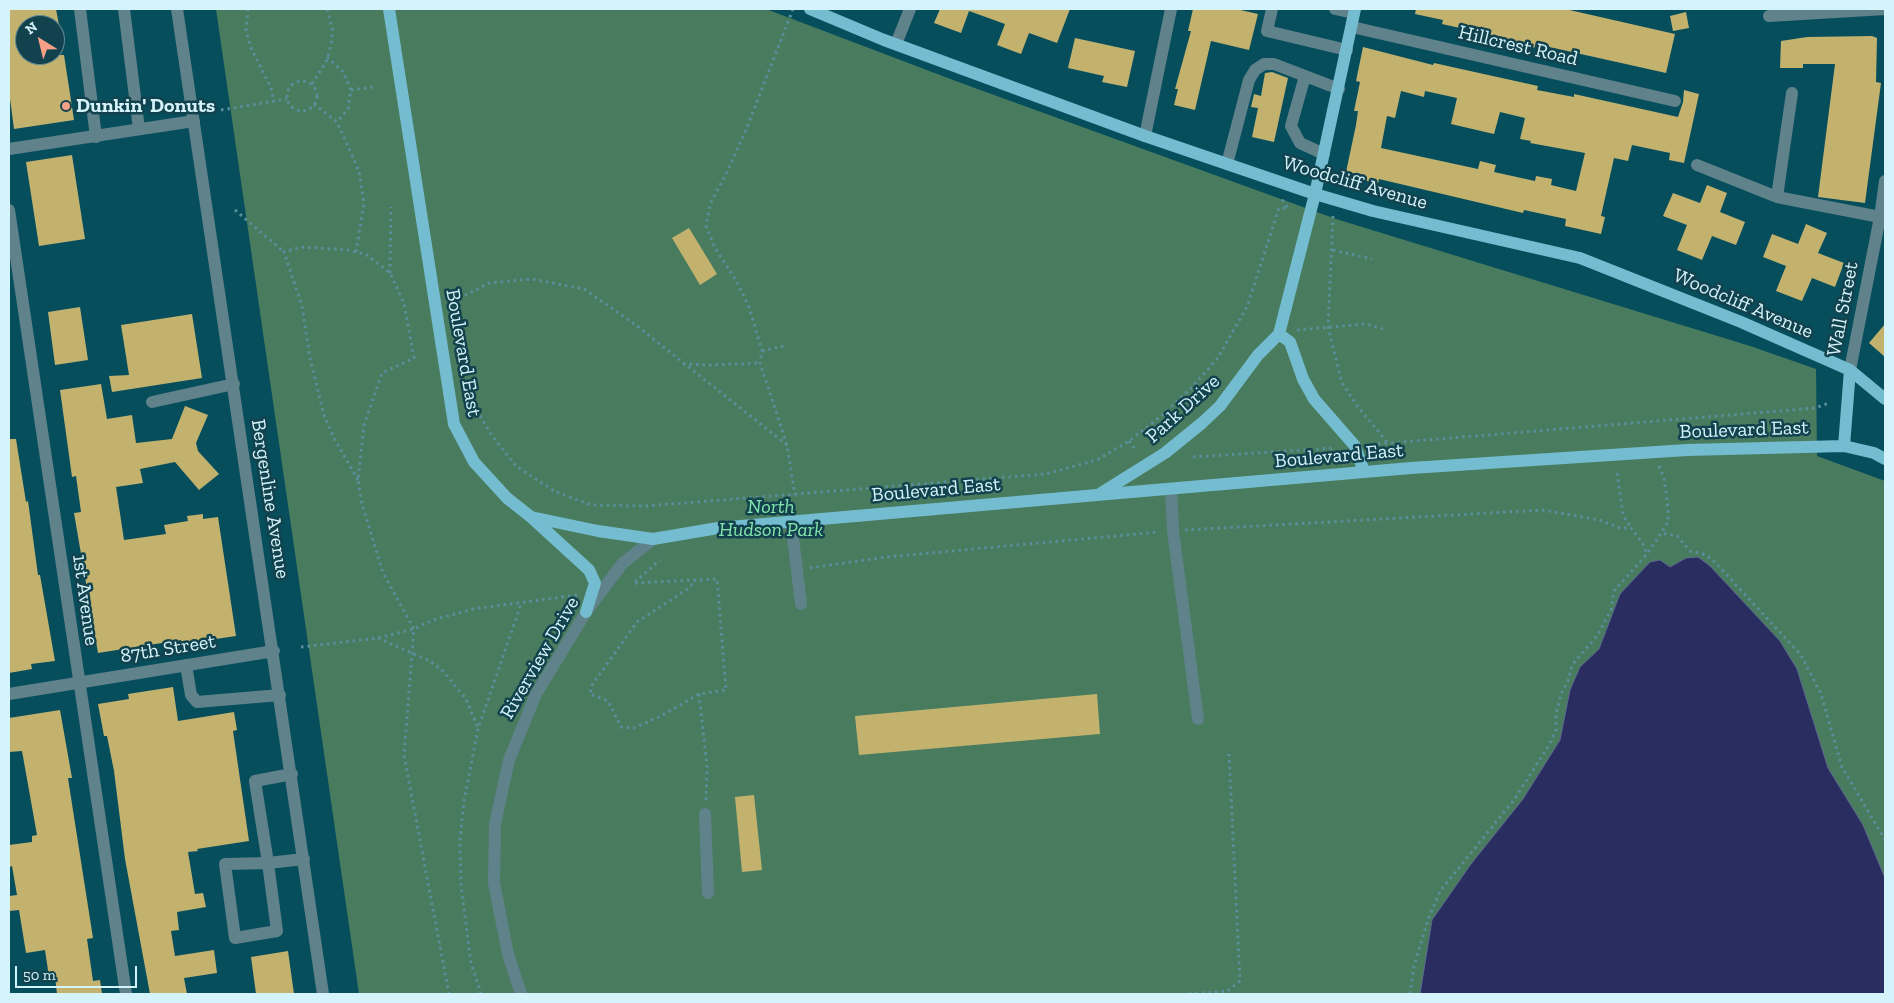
<!DOCTYPE html>
<html>
<head>
<meta charset="utf-8">
<style>
  body { margin:0 }
  #map { position:relative; width:1894px; height:1003px; overflow:hidden; background:#074e5d; font-family:"Zilla Slab",serif }
  canvas { display:block }
  .frame { position:absolute; inset:0; border:10px solid #d5f3fb; pointer-events:none }
  .north { position:absolute; left:15px; top:15px; width:50px; height:50px; box-sizing:border-box; background:#12424d; border:1px solid #608993; border-radius:50%; rotate:324deg; font-size:14px; font-weight:700; line-height:20px; text-align:center; color:#d5f3fb }
  .north::after { content:''; display:block; margin:auto; width:18px; height:22px; background:#f49f86; clip-path:polygon(50% 0,100% 100%,50% 72%,0 100%) }
  .scale { position:absolute; left:15px; top:966px; width:122px; height:22px; box-sizing:border-box; border:2px solid #d5f3fb; border-top:0; padding-left:6px; font-size:15px; line-height:18px; white-space:nowrap; color:#d5f3fb; -webkit-text-stroke:4px #12424d; paint-order:stroke }
</style>
</head>
<body>
<div id="map">
<canvas width="1894" height="1003"></canvas>
<div class="frame"></div>
<div class="north">N</div>
<div class="scale">50 m</div>
</div>
<script>
const context = document.querySelector('canvas').getContext('2d');
context.lineJoin = 'round';
function paint(path, color) {
  context.fillStyle = color;
  context.fill(path, 'evenodd');
}
function poly(rows) {
  const path = new Path2D();
  for (const r of rows) {
    if (r.length === 3) {
      path.moveTo(r[0] + r[2], r[1]);
      path.arc(r[0], r[1], r[2], 0, 2 * Math.PI);
      continue;
    }
    path.moveTo(r[0], r[1]);
    for (let i = 2; i < r.length; i += 2) path.lineTo(r[i], r[i + 1]);
  }
  return path;
}
function strokePath(path, color, width, dash) {
  context.strokeStyle = color;
  context.lineWidth = width;
  context.lineCap = dash ? 'butt' : 'round';
  context.setLineDash(dash || []);
  context.stroke(path);
}
function write(font, color, halo, rows, align = 'center') {
  context.font = font + ' "Zilla Slab",serif';
  context.lineWidth = 5;
  context.setLineDash([]);
  context.textBaseline = 'middle';
  context.strokeStyle = halo;
  context.fillStyle = color;
  for (const [text, x, y, turn = 0] of rows) {
    context.save();
    context.translate(x, y);
    context.rotate((+turn || 0) * Math.PI / 180);
    context.textAlign = isNaN(turn) ? turn : align;
    if (halo) context.strokeText(text, 0, 0);
    context.fillText(text, 0, 0);
    context.restore();
  }
}
const green = poly([
  [216,9,766,9,961,83,1336,219,1750,346,1816,369,1817,456,1885,481,1885,994,359,994]
]);
const water = poly([
  [1698,557,1710,566,1780,641,1797,669,1828,768,1863,825,1885,878,1885,994,1420,994,1432,920,1471,864,1523,799,1560,740,1570,690,1580,667,1599,649,1620,594,1650,562,1660,560,1670,567,1686,558,1698,557]
]);
const building = poly([
  [9,9,56,9,59,25,25,25,25,55,64,55,74,120,14,129,9,91],
  [940,9,1070,9,1057,43,1029,33,1021,54,997,45,1005,24,969,11,961,33,934,23],
  [1193,9,1236,9,1258,14,1249,50,1211,41,1195,110,1174,105,1178,89,1175,89,1191,31,1188,31],
  [1416,9,1565,9,1675,34,1666,73,1536,44,1534,48,1523,45,1487,34,1442,24,1443,20,1415,14],
  [1686,12,1689,28,1673,31,1670,16],
  [1872,36,1877,38,1876,82,1881,83,1865,203,1818,197,1835,64,1803,64,1803,68,1780,68,1781,41,1807,37],
  [1075,38,1135,51,1127,87,1102,82,1104,76,1068,68],
  [1363,47,1433,65,1434,63,1538,86,1537,90,1574,97,1574,94,1678,117,1683,102,1684,90,1699,94,1684,163,1669,160,1670,153,1632,145,1628,161,1614,158,1601,216,1605,217,1601,234,1565,226,1566,219,1524,210,1523,213,1379,179,1378,183,1362,180,1363,175,1346,172,1356,125,1358,111,1354,111,1360,82,1356,81],
  [1401,91,1424,97,1425,91,1457,98,1451,124,1494,134,1500,112,1525,118,1520,139,1531,141,1530,143,1585,153,1576,191,1551,185,1552,179,1536,176,1535,181,1494,172,1496,165,1480,161,1478,169,1381,148,1387,116,1395,118],
  [1272,72,1288,78,1274,142,1252,137,1258,108,1251,107,1254,94,1261,96,1265,73],
  [72,155,85,239,39,246,26,162],
  [1707,185,1727,193,1720,212,1745,222,1736,245,1712,236,1702,260,1677,250,1687,225,1663,216,1673,193,1700,203],
  [1806,224,1827,233,1818,253,1844,263,1835,287,1812,278,1802,301,1776,291,1786,266,1763,257,1772,234,1798,244],
  [689,228,717,274,700,285,672,238],
  [80,307,88,360,55,365,48,312],
  [192,314,202,378,112,392,109,376,129,375,121,325],
  [1885,324,1885,357,1869,343],
  [101,384,107,419,132,415,136,443,172,439,185,406,208,415,196,443,198,451,219,474,199,490,175,462,140,469,143,483,116,487,124,540,166,534,164,525,188,521,187,516,203,514,203,519,218,517,236,636,182,644,181,640,98,653,74,513,81,512,76,476,72,477,60,390],
  [9,439,16,439,26,502,28,501,38,575,40,575,55,661,31,664,32,669,9,673],
  [173,687,178,721,234,712,237,730,233,731,249,841,197,849,198,851,188,852,195,894,203,893,206,907,177,912,179,930,171,931,175,956,214,950,217,973,184,978,187,994,150,994,125,859,114,771,107,736,104,736,98,704,129,699,128,694],
  [1097,694,1100,734,859,755,855,716],
  [60,710,72,778,68,778,72,804,93,938,87,939,93,981,100,980,102,994,57,994,55,976,49,977,45,950,26,953,19,910,9,911,9,896,17,895,12,866,9,867,9,845,32,842,32,836,37,835,22,751,9,752,9,718],
  [754,795,762,870,742,872,735,797],
  [288,951,294,994,256,994,251,957]
]);
const path = poly([
  [248,9,246,29,250,46,271,88,274,102],
  [793,9,746,130,725,176,710,204,706,226,715,248,737,282,749,307,762,351,760,363,787,445,795,495],
  [327,57,343,72,351,90,348,109,337,122],
  [302,96,15],
  [312,84,327,60,331,45,333,31,327,9],
  [351,90,373,87],
  [314,104,337,122,359,171,364,204,356,252],
  [221,110,287,99],
  [1293,170,1306,169],
  [235,210,284,252],
  [1333,216,1328,327,1342,383,1358,407,1387,442],
  [1333,250,1372,259],
  [390,273,391,207],
  [1297,330,1366,324,1386,330],
  [762,351,784,346],
  [683,364,709,365,760,363],
  [1129,441,1135,449],
  [1378,444,1815,408,1829,403],
  [787,445,637,326,584,289,531,279,489,283,458,299,473,404,492,436,516,466,554,491,591,505,647,506,1045,474,1097,460,1129,441,1160,417,1191,388,1217,359,1247,307,1279,208,1288,208,1281,198],
  [1193,457,1335,448],
  [1659,466,1664,478,1668,508,1668,522,1661,533],
  [1617,473,1623,515,1631,528],
  [358,480,334,438,324,415,310,358,302,306,284,252,301,247,348,250,367,255,390,273,404,303,414,358,382,373,364,425,358,480,362,504,383,573,414,629,404,755,449,994],
  [1185,530,1543,510,1599,520,1620,528,1631,528,1643,544,1647,554],
  [810,568,886,557,1159,532],
  [635,582,660,560],
  [635,583,717,579,726,690,699,694,661,716,634,728,621,727,608,701,590,694,592,685,637,622,686,590,696,581],
  [378,638,430,661,443,671,466,699,478,728],
  [301,647,378,638,414,629,433,620,473,609,577,595],
  [699,694,707,767,706,801],
  [481,994,471,963,461,886,460,840,464,801,478,729,521,604],
  [1189,994,1227,991,1240,981,1229,754],
  [1410,994,1414,966,1428,920,1440,891,1514,800,1549,745,1556,730,1556,714,1561,694,1568,681,1572,665,1597,636,1611,610,1614,591,1647,554,1661,533,1677,536,1690,551,1703,554,1712,559,1801,655,1821,694,1842,767,1885,840]
]);
const minor = poly([
  [80,9,96,137],
  [124,9,139,129],
  [177,9,323,994],
  [1272,9,1267,31,1347,50],
  [1335,9,1354,13],
  [1769,16,1885,9],
  [1352,27,1675,101],
  [896,44,910,9],
  [1305,76,1291,126,1300,143,1324,154],
  [1145,136,1171,9],
  [9,149,194,121],
  [1227,164,1249,80,1255,70,1264,64,1274,64,1339,89],
  [1697,165,1777,197,1880,217],
  [1777,197,1792,93],
  [9,210,126,994],
  [1850,370,1880,217,1885,181],
  [152,402,234,384],
  [1171,489,1173,531,1198,719],
  [791,521,801,604],
  [186,665,191,695,197,702,280,695],
  [9,694,274,651],
  [292,774,255,781,268,863,304,859],
  [705,814,708,893],
  [268,863,277,931,235,938,225,864,268,863],
  [521,994,508,954,494,883,495,824,509,760,536,694,586,612,622,564,653,539]
]);
const major = poly([
  [389,9,454,424,474,462,507,498,531,517,589,570,595,583,586,612],
  [810,9,884,40,1145,136,1315,194,1373,211,1580,258,1741,322,1850,370,1885,399],
  [1279,334,1290,342,1303,379,1314,399,1355,446,1364,472],
  [1844,446,1850,370],
  [1101,493,1165,453,1202,423,1220,406,1258,355,1279,334,1315,194,1355,9],
  [531,517,598,531,653,539,718,528,1143,491,1411,468,1687,450,1844,446,1874,453,1885,459]
]);
const markers = [
  [66,106,5,"#f49f86"]
];
const streetNames = [
  ["Hillcrest Road",1518,46,13],
  ["Woodcliff Avenue",1355,183,16],
  ["Woodcliff Avenue",1743,304,23],
  ["Wall Street",1843,309,-79],
  ["Boulevard East",463,353,80],
  ["Park Drive",1183,409,-42],
  ["Boulevard East",1744,430,-2],
  ["Boulevard East",1339,456,-5],
  ["Boulevard East",936,490,-5],
  ["Bergenline Avenue",270,499,81],
  ["1st Avenue",85,600,82],
  ["87th Street",168,649,-9],
  ["Riverview Drive",540,658,-60]
];
const poiNames = [
  ["Dunkin' Donuts",76,106]
];
const parkNames = [
  ["North",771,507],
  ["Hudson Park",771,530]
];
paint(green, '#497c5e');
paint(water, '#292d60');
strokePath(water, '#5d688e', 1);
paint(building, '#c2b26e');
strokePath(path, '#588f9b', 3, [2.5, 4]);
strokePath(minor, '#60828b', 12);
strokePath(major, '#74bccf', 12);
for (const [x, y, r, color] of markers) {
  const dot = new Path2D();
  dot.arc(x, y, r, 0, 2 * Math.PI);
  context.fillStyle = color;
  context.fill(dot);
  strokePath(dot, '#12424d', 2);
}
write('20px', '#d5f3fb', '#12424d', streetNames);
write('bold 20px', '#d5f3fb', '#12424d', poiNames, 'left');
write('italic 20px', '#85e4ac', '#12424d', parkNames);
</script>
</body>
</html>
